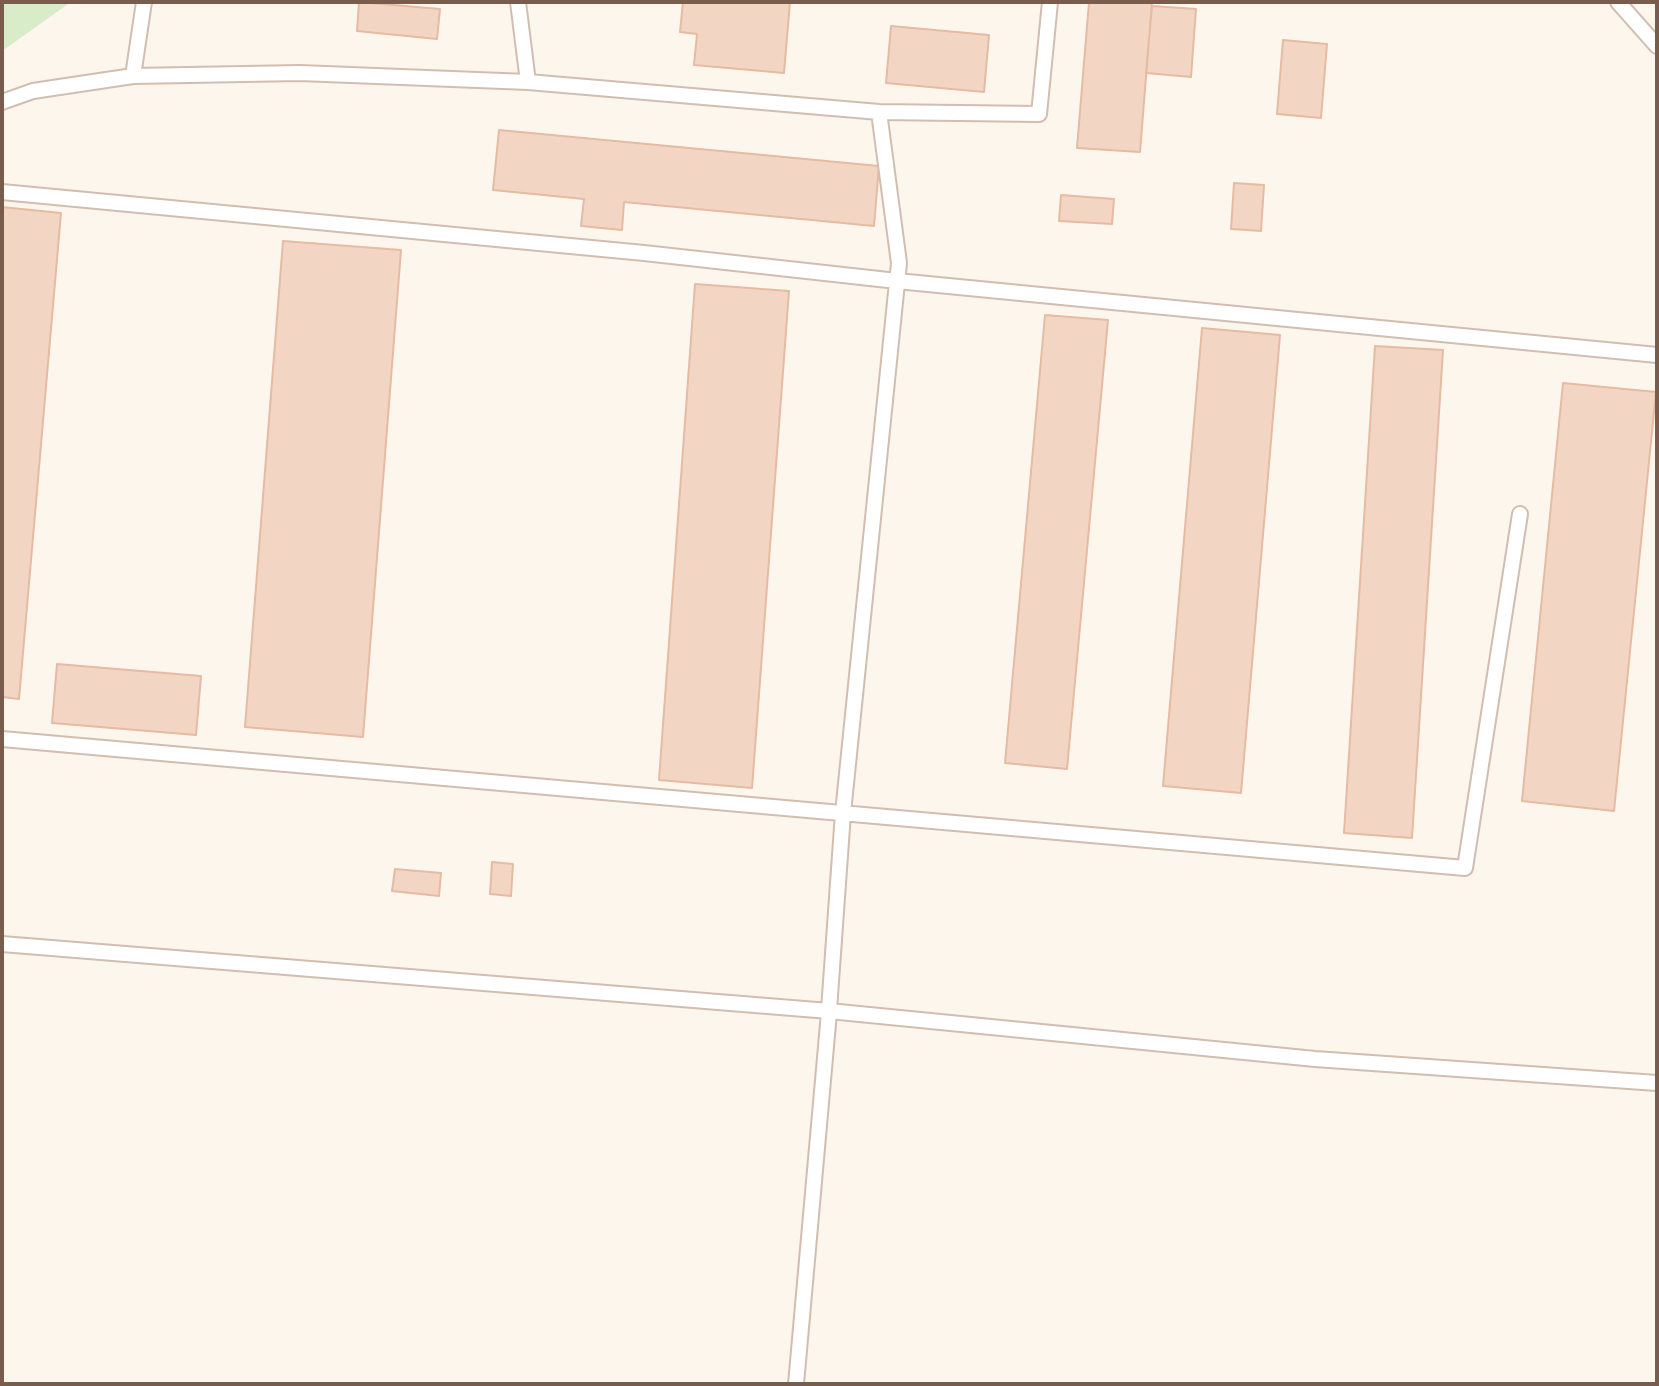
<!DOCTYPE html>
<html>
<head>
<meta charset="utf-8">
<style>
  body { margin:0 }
  #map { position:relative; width:1659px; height:1386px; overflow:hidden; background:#fdf6ec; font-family:"PT Sans",sans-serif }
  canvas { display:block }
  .frame { position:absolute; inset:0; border:4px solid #7a5c4d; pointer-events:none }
</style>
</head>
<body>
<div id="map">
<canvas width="1659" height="1386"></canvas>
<div class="frame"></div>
</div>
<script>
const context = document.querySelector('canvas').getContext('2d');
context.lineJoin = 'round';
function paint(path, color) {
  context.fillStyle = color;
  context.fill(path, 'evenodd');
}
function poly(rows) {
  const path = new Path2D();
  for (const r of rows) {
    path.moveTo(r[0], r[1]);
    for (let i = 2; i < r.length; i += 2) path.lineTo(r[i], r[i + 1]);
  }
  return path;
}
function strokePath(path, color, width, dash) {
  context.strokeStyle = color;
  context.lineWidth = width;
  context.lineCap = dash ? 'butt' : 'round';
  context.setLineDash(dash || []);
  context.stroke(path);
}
const green = poly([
  [2,2,71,2,2,51]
]);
const building = poly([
  [359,2,440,9,437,39,357,31,359,2],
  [683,2,790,2,784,73,694,65,697,34,680,32,683,2],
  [1089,2,1152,2,1140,152,1077,148,1089,2],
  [1152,6,1196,9,1191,77,1146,73,1152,6],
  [891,26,989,35,984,92,886,83,891,26],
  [1283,40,1327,44,1321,118,1277,114,1283,40],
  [499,130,879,166,874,226,624,202,622,230,581,226,584,199,493,190,499,130],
  [1234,183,1264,185,1261,231,1231,229,1234,183],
  [1061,195,1114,199,1112,224,1059,221,1061,195],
  [2,207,61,213,19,699,2,697,2,207],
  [283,241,401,250,363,737,245,727,283,241],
  [695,284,789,291,752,788,659,780,695,284],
  [1045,315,1108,320,1067,769,1005,763,1045,315],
  [1202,328,1280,335,1241,793,1163,786,1202,328],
  [1375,346,1443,350,1412,838,1344,833,1375,346],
  [1563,383,1656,392,1614,811,1522,801,1563,383],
  [57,664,201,676,196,735,52,723,57,664],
  [492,862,513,864,511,896,490,894,492,862],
  [395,869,441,873,439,896,392,891,395,869]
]);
const service = poly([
  [518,2,528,82],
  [1618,2,1657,46],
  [133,76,144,2],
  [2,102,33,91,133,76,300,73,528,82,879,112,1039,114,1050,2],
  [2,192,644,253,897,281,1657,355],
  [2,739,1465,868,1520,514],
  [2,944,829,1011,1315,1059,1657,1083],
  [796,1384,828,1024,843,813,899,263,879,112]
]);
paint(green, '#d8ecc9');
paint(building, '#f3d5c3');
strokePath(building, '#e6bba3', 2);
strokePath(service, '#d1beb0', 18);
strokePath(service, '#fff', 14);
</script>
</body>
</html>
